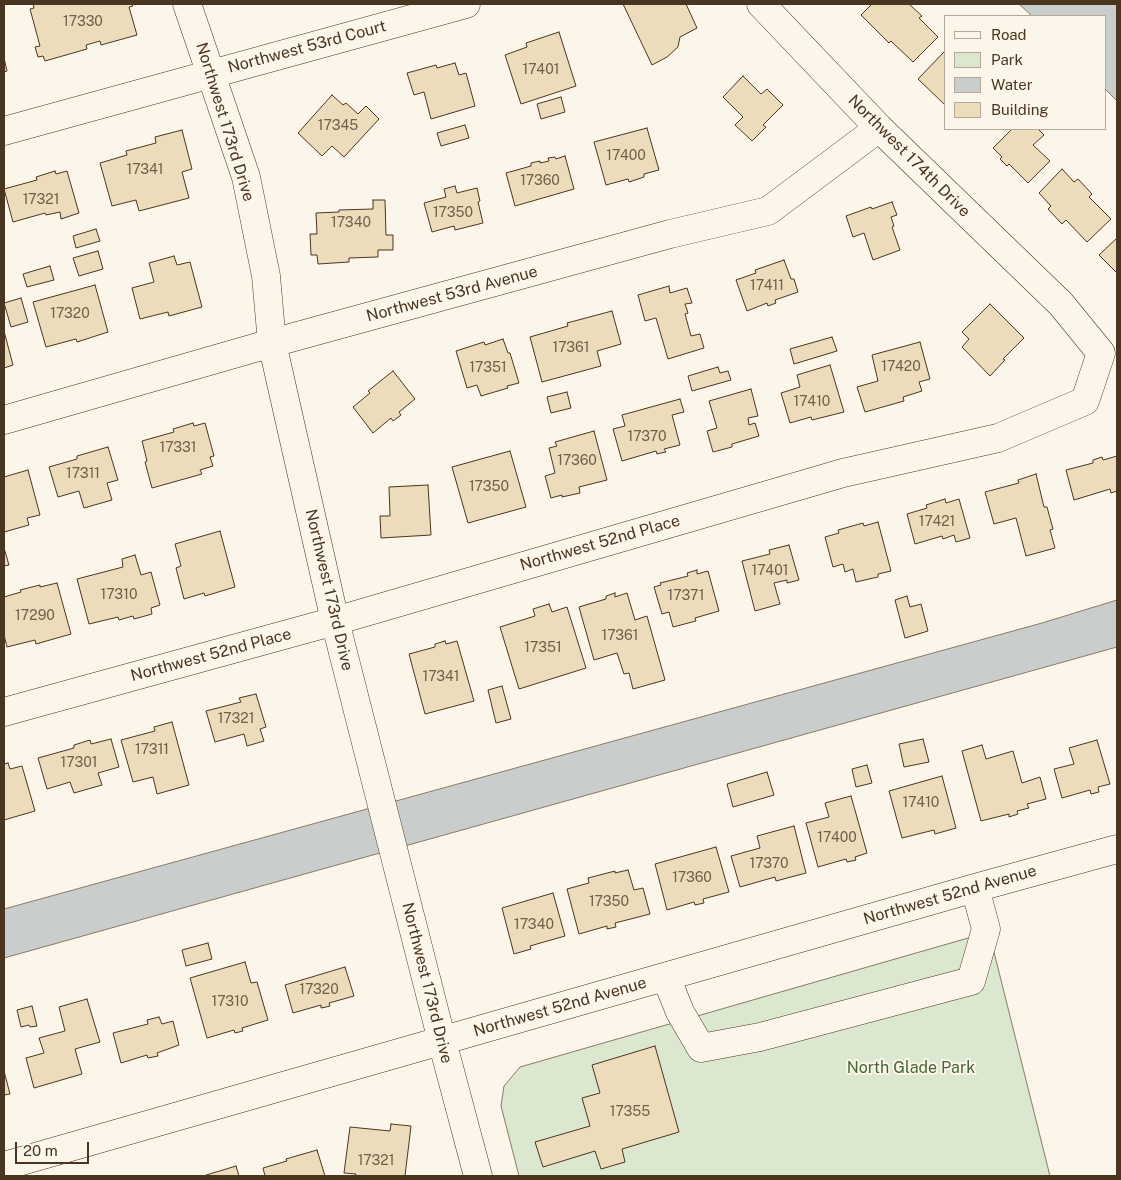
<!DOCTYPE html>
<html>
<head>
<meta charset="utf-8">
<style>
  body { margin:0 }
  #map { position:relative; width:1121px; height:1180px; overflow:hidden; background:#fbf6e9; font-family:"Public Sans",sans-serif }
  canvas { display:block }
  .frame { position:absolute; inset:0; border:5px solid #4a3520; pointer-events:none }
  .legend { position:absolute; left:944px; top:15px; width:162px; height:115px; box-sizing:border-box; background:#fbf6e9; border:1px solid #b4a999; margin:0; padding:6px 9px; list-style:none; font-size:15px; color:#4a3520 }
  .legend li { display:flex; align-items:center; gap:10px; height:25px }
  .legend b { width:25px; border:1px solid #b4a999 }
  .scale { position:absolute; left:15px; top:1142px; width:74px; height:22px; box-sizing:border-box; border:2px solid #4a3520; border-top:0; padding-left:6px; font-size:15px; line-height:18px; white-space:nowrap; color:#4a3520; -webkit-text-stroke:4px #fbf6e9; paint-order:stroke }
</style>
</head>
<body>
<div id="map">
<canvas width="1121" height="1180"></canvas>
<div class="frame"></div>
<ul class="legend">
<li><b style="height:6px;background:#fbf6e9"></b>Road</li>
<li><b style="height:14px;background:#dce7d0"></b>Park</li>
<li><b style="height:14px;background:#c9cecd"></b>Water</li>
<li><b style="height:14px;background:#ecdcbc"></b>Building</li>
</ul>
<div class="scale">20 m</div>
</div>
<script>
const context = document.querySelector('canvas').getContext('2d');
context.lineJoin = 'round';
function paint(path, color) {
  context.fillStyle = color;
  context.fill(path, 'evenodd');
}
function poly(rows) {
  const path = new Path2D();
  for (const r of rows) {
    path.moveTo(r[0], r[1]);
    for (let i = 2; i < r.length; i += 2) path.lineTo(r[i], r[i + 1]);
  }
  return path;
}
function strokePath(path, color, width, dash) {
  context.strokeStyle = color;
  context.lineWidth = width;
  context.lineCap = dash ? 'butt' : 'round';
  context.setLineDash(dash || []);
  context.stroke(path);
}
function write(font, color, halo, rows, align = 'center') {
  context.font = font + ' "Public Sans",sans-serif';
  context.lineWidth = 4;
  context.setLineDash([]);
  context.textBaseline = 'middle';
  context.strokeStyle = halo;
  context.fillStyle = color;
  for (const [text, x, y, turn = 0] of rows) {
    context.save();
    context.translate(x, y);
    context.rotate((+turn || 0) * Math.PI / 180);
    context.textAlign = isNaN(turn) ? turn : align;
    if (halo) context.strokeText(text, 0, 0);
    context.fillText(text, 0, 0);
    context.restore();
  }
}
const green = poly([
  [989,932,1050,1176,519,1176,501,1106,504,1086,520,1067,989,932]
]);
const water = poly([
  [1019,4,1117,4,1117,101,1105,89,1105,16,1032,16,1019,4],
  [1117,600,1117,647,4,958,4,909,1042,623,1117,600]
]);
const building = poly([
  [33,4,132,4,133,6,129,7,137,35,101,45,100,41,86,45,87,49,45,61,43,56,38,57,35,47,40,46,30,9,34,8,33,4],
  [623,4,686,4,697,28,680,37,678,47,667,57,652,65,623,4],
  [872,4,909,4,922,16,919,18,938,37,913,62,891,41,889,43,861,15,872,4],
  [559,32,576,86,521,104,505,55,527,47,526,43,559,32],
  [945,51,945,103,944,104,918,79,945,51],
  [4,58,7,71,4,72,4,58],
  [455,63,459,75,466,73,475,106,431,119,424,92,414,95,407,73,436,65,437,68,455,63],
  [743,76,761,94,767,89,783,105,763,125,766,127,752,141,735,125,743,117,723,97,743,76],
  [332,95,343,105,346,103,358,114,366,106,379,119,344,157,332,146,322,156,298,133,332,95],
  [561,97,565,112,541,119,537,104,561,97],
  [465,125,469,138,441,146,437,133,465,125],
  [647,128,659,170,644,174,644,177,629,182,628,179,606,185,594,142,647,128],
  [1012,129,1038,129,1044,135,1033,145,1050,161,1028,183,1009,164,1007,166,1000,159,1002,157,993,148,1012,129],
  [182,130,192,169,182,172,189,198,139,211,136,200,112,206,100,163,127,155,126,151,156,143,155,137,182,130],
  [565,156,574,189,515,206,506,173,531,166,531,163,535,162,540,161,540,163,549,161,548,158,555,157,556,159,565,156],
  [1062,169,1074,182,1078,179,1092,194,1089,197,1111,219,1087,242,1066,220,1062,224,1048,209,1051,206,1039,193,1062,169],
  [55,171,56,174,67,171,79,213,61,219,60,212,46,215,45,213,13,222,4,189,37,180,36,177,55,171],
  [455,186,457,193,477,188,480,201,478,202,483,223,455,230,454,226,432,232,424,203,446,197,444,189,455,186],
  [373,200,385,200,386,235,393,235,393,250,378,250,378,257,349,258,349,262,318,264,317,255,311,255,310,234,317,234,316,213,339,212,339,210,373,209,373,200],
  [892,202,897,215,891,217,894,226,892,227,900,250,873,260,864,233,853,237,846,216,871,207,872,209,892,202],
  [96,229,100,241,76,248,73,236,96,229],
  [1117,238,1117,273,1099,255,1117,238],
  [98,251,103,269,79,276,73,258,98,251],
  [174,256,177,265,190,262,202,307,169,316,168,312,140,319,132,288,154,282,149,263,174,256],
  [784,260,791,279,794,279,798,292,775,300,776,303,768,306,767,303,747,311,736,280,756,273,755,270,784,260],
  [50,266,54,280,27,287,23,274,50,266],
  [95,285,108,332,77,342,76,339,46,347,33,302,95,285],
  [669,286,670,293,687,288,692,303,685,304,688,313,685,314,691,336,700,334,704,348,668,359,656,318,645,321,638,295,669,286],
  [21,298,28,322,11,327,4,303,21,298],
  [990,304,1024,338,1003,359,1005,360,990,376,962,347,969,339,962,332,990,304],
  [612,311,621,344,597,351,601,366,542,382,530,337,568,326,567,323,612,311],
  [4,331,13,365,4,368,4,331],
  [832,337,837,351,794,364,790,349,832,337],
  [503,339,508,353,510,353,519,383,507,386,508,388,481,396,477,385,467,388,456,351,484,342,485,345,503,339],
  [920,342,930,379,919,382,922,391,903,397,904,401,865,412,857,387,878,381,872,355,920,342],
  [830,365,844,412,812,420,811,417,790,423,781,393,800,387,797,375,830,365],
  [718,367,720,373,728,371,731,380,692,391,688,376,718,367],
  [393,371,415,399,399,412,401,415,393,421,391,418,373,433,353,407,370,393,368,391,393,371],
  [751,389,758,416,748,418,749,425,755,423,759,436,732,444,732,447,713,452,707,431,717,428,709,401,751,389],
  [567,392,571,408,551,413,547,397,567,392],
  [680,399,684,412,672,415,680,445,664,449,666,452,661,453,657,454,656,451,622,461,613,429,625,426,622,415,680,399],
  [193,423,194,426,205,423,214,456,210,457,213,466,200,470,202,474,152,488,145,462,147,461,142,441,174,432,173,429,193,423],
  [594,431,607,480,579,487,580,493,562,497,562,495,551,498,545,476,555,473,549,448,557,446,555,442,594,431],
  [108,447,118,480,107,483,112,500,84,508,79,491,58,497,49,467,77,459,77,456,108,447],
  [510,451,526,507,468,523,452,467,510,451],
  [1117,456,1117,491,1111,493,1110,489,1074,500,1066,470,1093,463,1093,460,1102,457,1103,460,1117,456],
  [28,470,40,515,27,518,29,525,4,532,4,477,28,470],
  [1036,474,1044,507,1047,507,1053,529,1050,530,1055,548,1026,556,1016,518,994,524,985,492,1019,483,1018,480,1036,474],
  [428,485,431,535,381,538,380,516,390,516,389,487,428,485],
  [945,499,946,503,959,499,970,538,956,542,954,535,943,539,942,536,915,544,907,514,927,508,926,505,945,499],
  [878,522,891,571,878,574,878,577,856,582,853,569,845,572,843,564,833,567,825,537,839,533,838,530,863,523,864,526,878,522],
  [220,531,235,587,205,596,204,593,184,599,176,568,181,566,175,544,220,531],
  [789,545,799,580,787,583,787,580,774,583,780,604,755,611,742,561,770,554,769,550,789,545],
  [4,548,9,565,4,566,4,548],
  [135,555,141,575,151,572,160,605,151,608,152,614,134,619,133,616,119,620,118,617,89,624,77,579,123,567,122,559,135,555],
  [697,570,697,574,708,571,719,611,695,618,696,621,673,627,669,612,662,614,654,587,661,585,660,583,688,576,687,573,697,570],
  [57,583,71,634,36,644,35,640,7,647,4,635,4,597,21,592,20,590,40,585,40,587,57,583],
  [615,593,615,597,627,593,635,620,647,616,665,680,633,689,629,673,624,674,617,653,594,660,579,607,606,599,606,596,615,593],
  [907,596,910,607,921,604,928,631,905,638,895,600,907,596],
  [549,604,552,612,567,607,586,668,519,689,500,627,535,616,533,609,549,604],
  [445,641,446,644,457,641,474,701,425,714,409,654,435,647,435,644,445,641],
  [502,686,511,719,496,723,488,690,502,686],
  [256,694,266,727,260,729,264,741,247,746,244,734,215,742,206,711,241,702,239,698,256,694],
  [172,722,189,785,157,794,153,777,133,782,121,740,155,731,154,727,172,722],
  [111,739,119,767,98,773,102,785,74,793,70,782,47,789,38,758,74,748,74,745,90,740,91,744,111,739],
  [923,739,929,762,904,767,899,744,923,739],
  [1097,740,1110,784,1098,787,1099,792,1091,794,1090,790,1062,798,1054,769,1074,764,1069,748,1097,740],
  [982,745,986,759,1013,751,1022,783,1040,777,1046,799,1027,804,1029,808,1017,811,1018,814,1009,817,1009,814,981,821,962,751,982,745],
  [8,763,10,769,22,766,35,811,4,820,4,764,8,763],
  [867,765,872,783,856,787,852,769,867,765],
  [767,772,774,795,733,807,727,784,767,772],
  [942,776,956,828,935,834,934,830,902,838,889,791,942,776],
  [851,796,867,853,855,857,856,860,847,862,846,859,818,867,806,823,829,817,825,803,851,796],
  [794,826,806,873,776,881,775,877,740,887,731,856,760,848,757,836,794,826],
  [716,847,729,892,703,899,704,903,695,905,694,902,667,910,655,864,716,847],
  [628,870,634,890,643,888,650,914,615,923,616,927,607,929,607,926,579,934,567,889,589,883,588,878,615,871,615,873,628,870],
  [553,893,565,936,530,946,531,949,514,954,502,908,553,893],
  [208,943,212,959,186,966,182,950,208,943],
  [245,962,251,983,257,982,268,1020,242,1028,243,1031,235,1033,234,1030,207,1038,190,978,245,962],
  [345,967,354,996,329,1003,330,1006,326,1007,321,1008,321,1005,293,1013,285,985,345,967],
  [87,999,100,1042,75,1049,82,1074,34,1088,26,1058,44,1053,39,1038,65,1031,59,1007,87,999],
  [32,1006,37,1026,30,1027,29,1025,21,1027,17,1010,32,1006],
  [159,1017,162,1024,173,1021,179,1045,157,1053,158,1056,148,1058,147,1055,121,1063,113,1033,148,1024,147,1020,159,1017],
  [655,1046,679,1132,622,1149,625,1162,601,1169,595,1151,543,1167,535,1142,590,1126,582,1098,600,1093,592,1065,655,1046],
  [4,1071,10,1094,4,1095,4,1071],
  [391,1124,411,1126,405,1176,355,1176,356,1174,344,1173,350,1127,390,1131,391,1124],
  [317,1150,325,1176,265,1176,263,1168,287,1161,286,1159,317,1150],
  [236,1166,239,1176,203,1176,236,1166]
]);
const minor = poly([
  [187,4,246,177,266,276,272,343,335,621,442,1041,478,1176],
  [4,131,466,4],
  [4,420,272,343,670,234,768,211,879,128],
  [4,712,335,621,843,473,998,438,1085,401,1101,353,1061,304,879,128,761,4],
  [666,977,680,1012,701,1048,760,1037,971,981,986,929,975,888],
  [4,1166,975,888,1117,849]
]);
const numberNames = [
  ["17330",83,22],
  ["17401",541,70],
  ["17345",338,126],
  ["17400",626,156],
  ["17341",145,170],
  ["17360",540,181],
  ["17321",41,200],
  ["17350",453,213],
  ["17340",351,223],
  ["17411",767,286],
  ["17320",70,314],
  ["17361",571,348],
  ["17420",901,367],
  ["17351",488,368],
  ["17410",812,402],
  ["17370",647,437],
  ["17331",178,448],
  ["17360",577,461],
  ["17311",83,474],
  ["17350",489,487],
  ["17421",937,522],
  ["17401",770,571],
  ["17310",119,595],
  ["17371",686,596],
  ["17290",35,616],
  ["17361",620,636],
  ["17351",543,648],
  ["17341",441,677],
  ["17321",236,719],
  ["17311",152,750],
  ["17301",79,763],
  ["17410",921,803],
  ["17400",837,838],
  ["17370",769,864],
  ["17360",692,878],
  ["17350",609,902],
  ["17340",534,925],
  ["17320",319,990],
  ["17310",230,1002],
  ["17355",630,1112],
  ["17321",376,1161]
];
const streetNames = [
  ["Northwest 53rd Court",307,47,-15],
  ["Northwest 173rd Drive",225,122,73],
  ["Northwest 174th Drive",909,156,45],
  ["Northwest 53rd Avenue",452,294,-15],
  ["Northwest 52nd Place",600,543,-16],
  ["Northwest 173rd Drive",329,590,77],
  ["Northwest 52nd Place",211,655,-15],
  ["Northwest 52nd Avenue",950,895,-16],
  ["Northwest 173rd Drive",427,983,76],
  ["Northwest 52nd Avenue",560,1007,-16]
];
const parkNames = [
  ["North Glade Park",911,1068]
];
paint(green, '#dce7d0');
strokePath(green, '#887966', 1);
paint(water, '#c9cecd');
strokePath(water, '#887966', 1);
paint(building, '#ecdcbc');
strokePath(building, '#4a3520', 1);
strokePath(minor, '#4a3520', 29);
strokePath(minor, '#fbf6e9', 28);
write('14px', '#725f47', null, numberNames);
write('16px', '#4a3520', '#fbf6e9', streetNames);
write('16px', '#436837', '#fbf6e9', parkNames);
</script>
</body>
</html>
